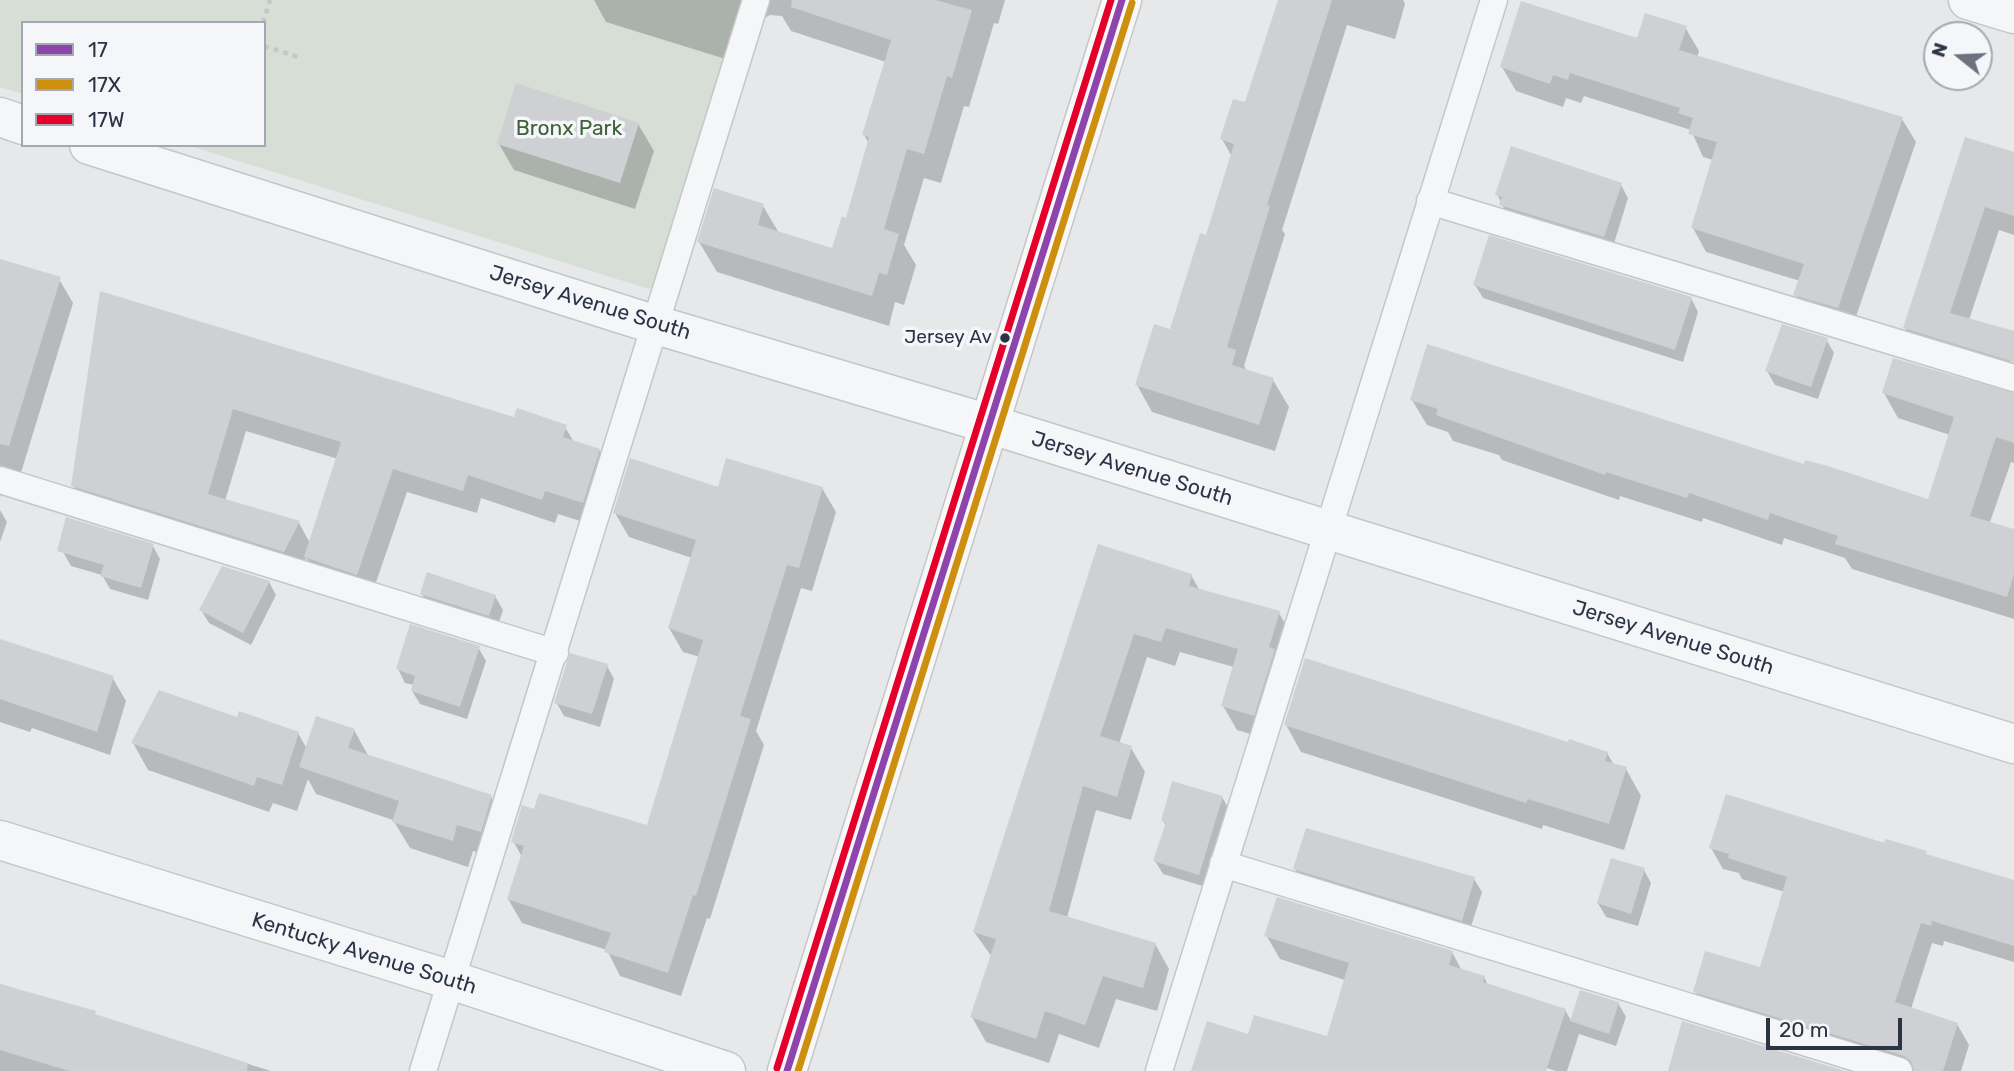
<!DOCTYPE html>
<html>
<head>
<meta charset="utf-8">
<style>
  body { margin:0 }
  #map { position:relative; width:2014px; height:1071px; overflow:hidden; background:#e6e8ea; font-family:Rubik,sans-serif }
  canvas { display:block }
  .legend { position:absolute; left:21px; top:21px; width:245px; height:126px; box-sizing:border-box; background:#f4f6f9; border:2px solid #a4a8b1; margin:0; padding:9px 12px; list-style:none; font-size:21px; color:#2b3445 }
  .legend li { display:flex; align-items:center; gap:14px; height:35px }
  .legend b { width:35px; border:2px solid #a4a8b1 }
  .north { position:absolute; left:1923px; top:21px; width:70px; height:70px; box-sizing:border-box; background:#f4f6f9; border:2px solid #a4a8b1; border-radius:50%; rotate:288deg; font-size:19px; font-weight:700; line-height:28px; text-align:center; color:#2b3445 }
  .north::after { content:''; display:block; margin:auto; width:24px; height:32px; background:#6c737f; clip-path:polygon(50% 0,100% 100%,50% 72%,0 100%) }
  .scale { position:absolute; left:1766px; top:1018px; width:136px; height:32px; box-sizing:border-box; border:4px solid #2b3445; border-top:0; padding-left:9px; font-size:21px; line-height:24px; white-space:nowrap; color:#2b3445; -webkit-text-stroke:5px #f4f6f9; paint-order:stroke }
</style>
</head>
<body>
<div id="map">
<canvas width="2014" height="1071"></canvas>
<ul class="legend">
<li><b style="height:9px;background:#8e44ad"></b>17</li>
<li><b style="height:9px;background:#ce8f0e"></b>17X</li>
<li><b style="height:9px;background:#e4002b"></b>17W</li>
</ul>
<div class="north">N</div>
<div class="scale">20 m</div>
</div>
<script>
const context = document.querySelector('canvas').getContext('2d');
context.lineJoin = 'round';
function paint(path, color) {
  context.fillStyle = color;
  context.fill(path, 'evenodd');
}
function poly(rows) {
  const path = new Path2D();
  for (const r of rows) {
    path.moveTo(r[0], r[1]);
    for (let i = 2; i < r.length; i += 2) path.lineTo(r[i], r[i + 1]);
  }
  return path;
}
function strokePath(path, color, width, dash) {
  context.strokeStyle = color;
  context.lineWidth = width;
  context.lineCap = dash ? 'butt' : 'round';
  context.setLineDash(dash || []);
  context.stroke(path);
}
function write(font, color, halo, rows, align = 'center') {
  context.font = font + ' Rubik,sans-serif';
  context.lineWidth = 7;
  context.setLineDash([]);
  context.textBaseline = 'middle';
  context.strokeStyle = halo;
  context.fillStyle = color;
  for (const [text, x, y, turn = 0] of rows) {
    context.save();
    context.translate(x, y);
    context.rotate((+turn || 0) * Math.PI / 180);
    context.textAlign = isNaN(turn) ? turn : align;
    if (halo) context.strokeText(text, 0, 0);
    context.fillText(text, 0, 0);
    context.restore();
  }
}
const green = poly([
  [0,0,746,0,655,286,649,289,187,145,264,145,264,23,23,23,23,94,0,87]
]);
const shadow = poly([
  [594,0,1005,0,998,24,994,23,969,107,964,106,941,183,924,178,904,245,916,265,904,305,895,302,889,326,717,272,699,242,763,206,779,233,833,250,847,220,869,144,864,135,886,62,791,31,782,16,770,15,758,22,745,65,606,22],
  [1280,0,1403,0,1405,4,1395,39,1347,25,1282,230,1285,234,1244,366,1247,371,1273,380,1289,407,1275,451,1152,412,1137,385,1172,332,1207,237,1232,157,1222,139,1246,105],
  [1685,27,1699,51,1697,58,1902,119,1916,142,1851,331,1809,318,1795,294,1800,281,1706,252,1693,228,1713,160,1703,157,1691,130,1584,96,1581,103,1566,98,1563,107,1516,91,1502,67],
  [638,124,654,151,635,209,514,170,499,144],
  [2014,154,2014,235,1999,230,1969,320,2013,353,2006,378,1919,352,1905,328],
  [1621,185,1628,198,1612,250,1509,219,1497,194],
  [0,260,59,279,73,303,16,489,3,492,0,497],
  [1475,285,1691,298,1698,312,1683,362,1483,298],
  [102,294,515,419,565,427,574,442,599,450,612,473,596,526,558,514,555,523,481,498,477,513,407,492,371,597,319,580,306,558,298,575,87,509,73,485],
  [246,431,338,459,310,543,299,523,225,501],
  [1826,339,1834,353,1818,399,1775,385,1767,371],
  [1884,393,2014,397,2014,463,2011,462,1990,522,2014,531,2014,619,1852,569,1845,558,1784,538,1782,545,1703,518,1702,522,1620,496,1619,500,1502,460,1499,455,1453,441,1448,432,1427,425,1412,400,1805,466,1929,501,1950,435,1898,418],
  [822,488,836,512,812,591,801,588,756,731,764,745,710,919,707,918,681,996,620,976,607,950,522,923,508,899,522,857,513,841,648,828,700,657,683,652,669,628,692,558,629,537,615,513,719,489],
  [0,510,7,522,0,542],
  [153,546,160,559,148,600,110,589,102,575,71,566,63,552],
  [1100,547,1191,575,1200,591,1279,613,1293,637,1267,739,1237,730,1223,706,1234,667,1180,652,1175,666,1147,657,1119,744,1131,748,1145,772,1131,820,1096,810,1067,918,1155,944,1169,969,1157,1011,1116,999,1099,1048,1059,1034,1049,1063,986,1042,972,1017,992,957,974,932],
  [269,582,276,595,251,645,209,623,201,610],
  [422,594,495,596,503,610,497,628,430,608],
  [0,641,112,677,126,701,110,755,32,728,30,732,0,722],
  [478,647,486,661,467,719,420,704,412,691,414,685,405,683,398,669],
  [607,666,614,679,600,727,564,716,556,702],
  [238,719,298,733,307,749,354,730,369,757,491,797,507,824,496,858,473,851,468,867,410,848,393,820,316,794,308,779,297,811,273,803,269,812,148,770,133,743],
  [1286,725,1569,745,1607,753,1614,765,1626,769,1641,796,1624,850,1543,825,1542,829,1301,752],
  [1222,797,1230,811,1206,887,1163,874,1155,861,1166,826,1163,820],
  [1727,797,2014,881,2014,962,1944,941,1943,946,1932,943,1911,1009,1957,1024,1969,1045,1961,1071,1900,1071,1707,1012,1695,991,1761,970,1785,892,1742,879,1739,873,1723,869,1711,848],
  [1295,869,1474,879,1482,892,1469,933,1303,882],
  [1644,870,1651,883,1638,926,1606,917,1598,903],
  [1266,935,1452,952,1462,971,1484,977,1488,985,1565,1010,1572,1022,1581,992,1618,1003,1626,1017,1616,1046,1579,1034,1567,1071,1556,1071,1471,1043,1463,1071,1194,1071,1249,1036,1329,1038,1345,980,1280,959],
  [0,984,180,1043,271,1071,0,1071]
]);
const building = poly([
  [792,0,935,0,972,10,952,78,947,76,924,154,907,149,884,229,899,234,887,275,879,273,872,296,697,242,714,188,764,204,758,225,832,248,842,216,846,218,869,137,862,135,891,40,791,7],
  [1278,0,1332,0,1267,205,1270,206,1227,347,1236,350,1232,365,1274,378,1259,425,1135,385,1154,324,1170,329,1200,233,1206,235,1234,144,1220,139,1233,99,1245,102],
  [1521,1,1637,38,1645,13,1687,26,1679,50,1903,117,1838,308,1793,295,1804,264,1691,228,1717,142,1688,134,1693,118,1678,113,1680,108,1570,73,1568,80,1553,75,1550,84,1500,67],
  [516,83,639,123,620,183,497,144],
  [1965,137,2014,152,2014,216,1985,207,1950,313,2014,331,2014,362,1903,328],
  [1511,146,1622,183,1604,237,1499,205,1502,197,1495,195],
  [1489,235,1692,297,1675,350,1473,285],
  [0,259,61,277,9,446,0,444],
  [100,291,514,417,517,408,567,425,563,437,600,449,583,503,545,491,542,500,468,475,463,491,393,469,357,575,304,557,341,442,233,409,208,494,300,521,284,552,71,486],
  [1782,324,1828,338,1811,387,1765,371],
  [1427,344,1804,464,1805,460,1828,466,1928,499,1954,417,1882,393,1893,358,2014,393,2014,443,1996,437,1970,516,2014,529,2014,574,2007,597,1835,544,1838,536,1770,513,1768,520,1689,493,1687,498,1606,472,1605,475,1436,415,1438,409,1410,400],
  [630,458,718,487,726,458,823,487,799,568,787,565,740,716,751,719,696,896,693,895,668,973,604,952,611,933,507,899,524,846,511,842,522,805,534,809,539,793,647,825,703,640,668,628,696,540,613,513],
  [66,517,154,544,141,588,100,576,104,565,57,551],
  [1098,544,1192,574,1189,586,1280,611,1269,647,1275,649,1254,716,1221,706,1238,649,1166,628,1161,642,1134,634,1100,736,1132,746,1117,797,1083,786,1049,911,1156,943,1143,988,1103,976,1085,1025,1045,1011,1036,1039,970,1017,996,939,973,932],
  [222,566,270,581,243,633,199,610],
  [427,572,496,595,489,616,420,594],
  [410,624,480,646,460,707,411,691,415,676,396,669],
  [0,639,114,676,97,732,0,699],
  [570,653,608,664,592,714,554,703],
  [1305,658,1568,742,1569,739,1608,752,1605,761,1627,767,1609,824,1528,799,1526,803,1284,725],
  [159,690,237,717,239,711,299,732,282,785,257,777,254,786,131,743],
  [316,716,355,729,348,748,492,795,481,832,457,825,453,841,392,822,399,801,299,767],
  [1172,781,1223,796,1199,875,1153,861,1166,822,1161,821],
  [1726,794,1884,843,1886,839,1927,851,1926,854,2014,880,2014,946,1932,921,1931,926,1921,923,1895,1002,1958,1023,1943,1071,1914,1071,1911,1061,1904,1056,1693,992,1705,951,1760,967,1787,877,1728,858,1729,854,1709,848],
  [1306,828,1475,877,1462,921,1293,869],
  [1611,858,1645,868,1631,914,1597,903],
  [1277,897,1453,951,1449,965,1485,976,1483,982,1566,1009,1546,1071,1191,1071,1207,1021,1248,1034,1254,1015,1327,1036,1349,963,1264,936],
  [0,984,96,1011,95,1014,248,1063,247,1071,69,1071,0,1050],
  [1580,990,1619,1002,1609,1034,1570,1021],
  [1682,1021,1845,1071,1668,1071]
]);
const path = poly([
  [263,23,270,0],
  [264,46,298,57]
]);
const lane = poly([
  [1430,201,2014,378],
  [0,480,555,653],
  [1223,864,1899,1071],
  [423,1071,756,0],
  [1159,1071,1494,0]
]);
const street = poly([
  [1968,0,2014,14],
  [0,117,23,125],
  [89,145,653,324,989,424,2014,744],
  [0,840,451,980,726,1071]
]);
const secondary = poly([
  [787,1071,1122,0]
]);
const bus1 = poly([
  [787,1071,1122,0]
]);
const bus2 = poly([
  [798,1071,1132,3]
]);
const bus3 = poly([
  [777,1068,1111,0]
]);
const markers = [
  [1005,338,6,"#2b3445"]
];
const busNames = [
  ["Jersey Av",992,338]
];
const parkNames = [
  ["Bronx Park",569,129]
];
const streetNames = [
  ["Jersey Avenue South",590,303,17],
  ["Jersey Avenue South",1132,469,17],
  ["Jersey Avenue South",1673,638,17],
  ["Kentucky Avenue South",364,954,17]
];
paint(green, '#d6ded6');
paint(shadow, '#0003');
paint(building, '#ced0d3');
strokePath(lane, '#c4c6c8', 29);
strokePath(street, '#c4c6c8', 41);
strokePath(secondary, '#c4c6c8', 41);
strokePath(path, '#c5c6ca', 4.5, [5, 5]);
strokePath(lane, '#f5f6f7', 26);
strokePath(street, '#f5f6f7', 38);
strokePath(secondary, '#f8f8f8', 38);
strokePath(bus1, '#8e44ad', 7);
strokePath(bus2, '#ce8f0e', 7);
strokePath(bus3, '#e4002b', 7);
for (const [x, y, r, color] of markers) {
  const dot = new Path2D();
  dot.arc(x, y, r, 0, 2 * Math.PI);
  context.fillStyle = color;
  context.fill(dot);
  strokePath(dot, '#f4f6f9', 2.5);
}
write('19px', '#2b3445', '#f4f6f9', busNames, 'right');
write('21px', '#3f6138', '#f4f6f9', parkNames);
write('21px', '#2b3445', '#f4f6f9', streetNames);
</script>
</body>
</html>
